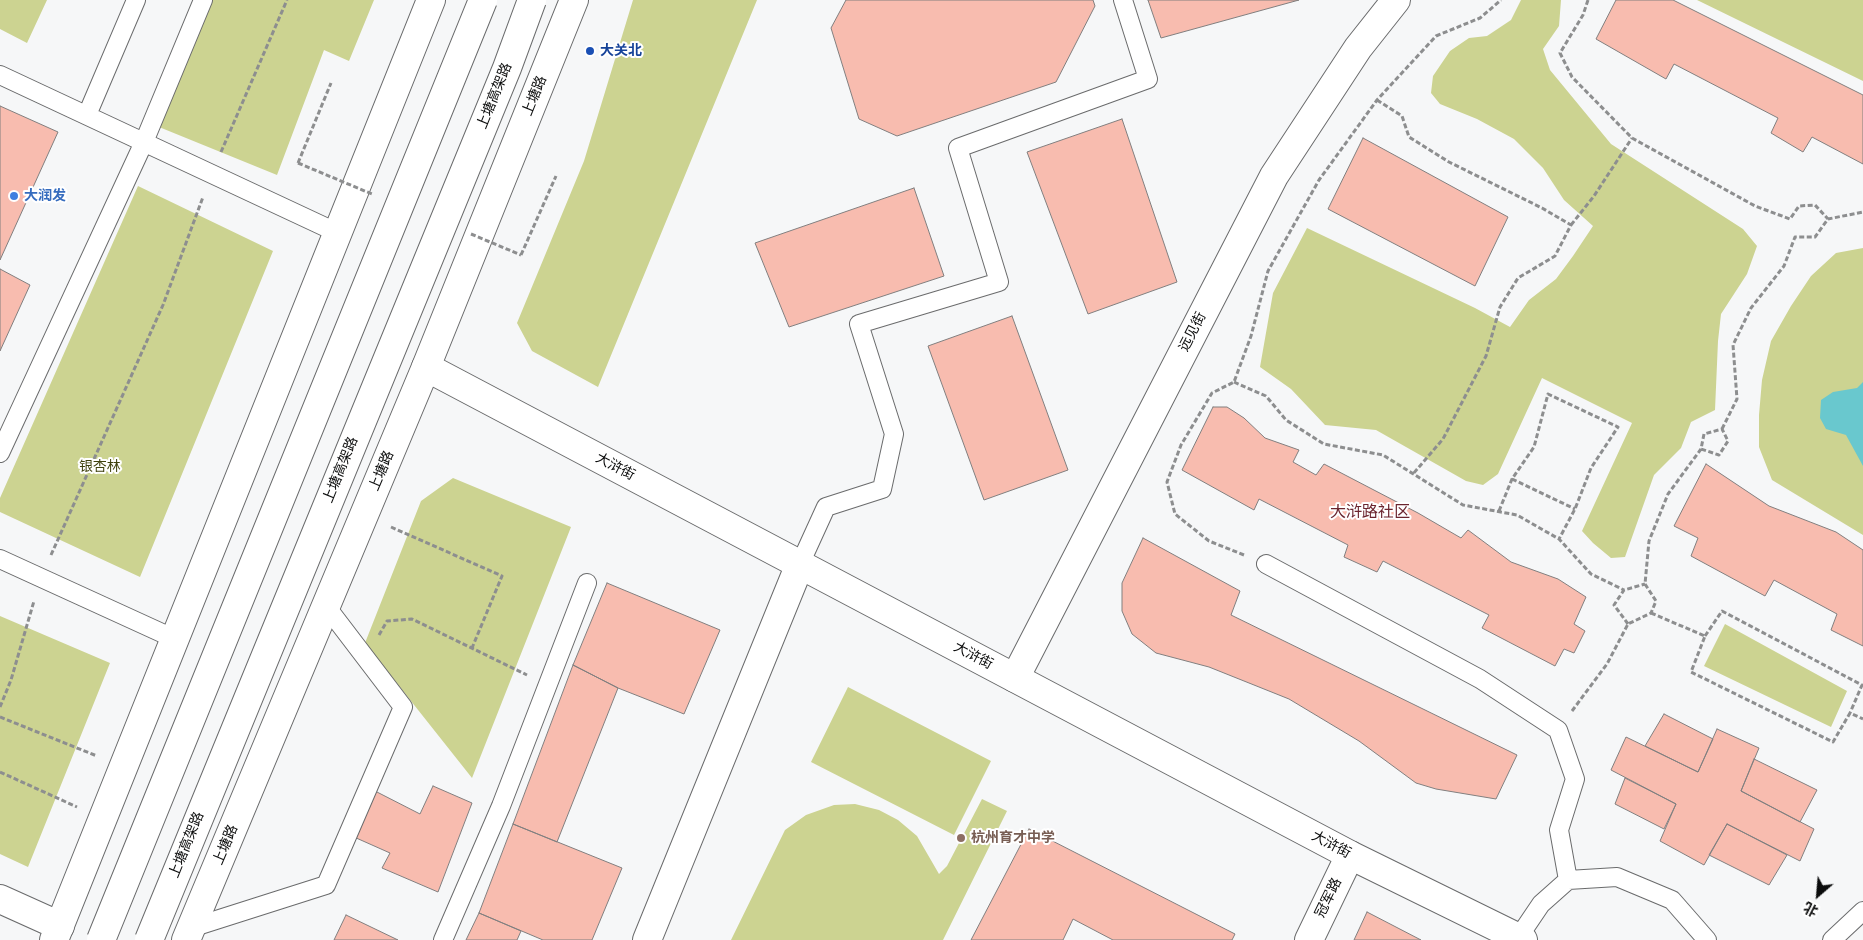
<!DOCTYPE html>
<html>
<head>
<meta charset="utf-8">
<style>
  body { margin:0 }
  #map { position:relative; width:1863px; height:940px; overflow:hidden; background:#f6f7f8; font-family:"Varela Round","Noto Sans SC",sans-serif }
  canvas { display:block }
  .north { position:absolute; left:1793px; top:870px; width:50px; height:50px; -webkit-text-stroke:4px #fff; paint-order:stroke; rotate:207deg; font-size:14px; font-weight:700; line-height:20px; text-align:center; color:#0b0c0c }
  .north::after { content:''; display:block; margin:auto; width:18px; height:22px; background:#0b0c0c; clip-path:polygon(50% 0,100% 100%,50% 72%,0 100%) }
</style>
</head>
<body>
<div id="map">
<canvas width="1863" height="940"></canvas>
<div class="north">北</div>
</div>
<script>
const context = document.querySelector('canvas').getContext('2d');
context.lineJoin = 'round';
function paint(path, color) {
  context.fillStyle = color;
  context.fill(path, 'evenodd');
}
function poly(rows) {
  const path = new Path2D();
  for (const r of rows) {
    path.moveTo(r[0], r[1]);
    for (let i = 2; i < r.length; i += 2) path.lineTo(r[i], r[i + 1]);
  }
  return path;
}
function strokePath(path, color, width, dash) {
  context.strokeStyle = color;
  context.lineWidth = width;
  context.lineCap = dash ? 'butt' : 'round';
  context.setLineDash(dash || []);
  context.stroke(path);
}
function write(font, color, halo, rows, align = 'center') {
  context.font = font + ' "Varela Round","Noto Sans SC",sans-serif';
  context.lineWidth = 4;
  context.setLineDash([]);
  context.textBaseline = 'middle';
  context.strokeStyle = halo;
  context.fillStyle = color;
  for (const [text, x, y, turn = 0] of rows) {
    context.save();
    context.translate(x, y);
    context.rotate((+turn || 0) * Math.PI / 180);
    context.textAlign = isNaN(turn) ? turn : align;
    if (halo) context.strokeText(text, 0, 0);
    context.fillText(text, 0, 0);
    context.restore();
  }
}
const green = poly([
  [0,0,47,0,27,43,0,29],
  [212,0,374,0,349,61,324,50,277,175,159,127],
  [633,0,757,0,598,387,532,351,517,323,584,161],
  [1521,0,1561,0,1559,26,1543,49,1550,70,1611,144,1743,229,1757,246,1747,274,1721,314,1718,341,1715,410,1691,422,1681,448,1654,475,1625,557,1611,558,1593,543,1582,531,1632,423,1542,378,1498,474,1483,485,1466,481,1376,430,1325,425,1291,389,1260,367,1273,293,1307,228,1475,308,1510,327,1529,300,1556,279,1573,256,1593,226,1564,200,1543,168,1514,139,1477,119,1440,104,1431,93,1433,76,1450,51,1469,38,1487,36,1511,20],
  [1697,0,1863,0,1863,81],
  [138,186,273,251,140,577,0,512,0,498],
  [1863,248,1863,535,1772,480,1759,447,1759,415,1762,380,1771,341,1791,306,1811,276,1836,253],
  [453,478,571,527,472,778,365,643,421,501],
  [0,616,110,663,28,867,0,854],
  [1725,624,1847,691,1831,727,1704,666],
  [848,687,991,761,954,835,811,762],
  [982,799,1007,811,943,940,731,940,785,830,806,815,834,805,855,804,879,810,898,820,917,836,939,874,947,866]
]);
const water = poly([
  [1863,382,1863,466,1846,435,1826,429,1820,418,1821,400,1833,392,1857,388]
]);
const building = poly([
  [846,0,1093,0,1095,6,1056,82,897,136,859,119,831,28,846,0],
  [1148,0,1299,0,1161,38,1148,0],
  [1616,0,1673,0,1863,95,1863,164,1812,137,1803,152,1771,133,1778,118,1674,64,1666,79,1596,39,1616,0],
  [0,106,58,132,0,260,0,106],
  [1122,119,1177,282,1088,314,1027,152,1122,119],
  [1363,138,1508,217,1475,286,1328,209,1363,138],
  [914,188,944,276,789,327,755,243,914,188],
  [0,269,30,285,0,351,0,269],
  [1012,316,1068,470,984,500,928,346,1012,316],
  [1213,407,1227,407,1244,418,1265,438,1299,450,1293,462,1316,475,1324,464,1418,513,1461,538,1468,530,1511,562,1558,579,1586,597,1574,624,1585,631,1574,653,1564,649,1555,666,1482,628,1489,615,1383,561,1377,572,1344,557,1348,545,1259,499,1254,510,1182,470,1213,407],
  [1706,464,1769,506,1836,532,1863,550,1863,646,1831,630,1837,614,1774,580,1765,596,1691,556,1698,538,1674,526,1706,464],
  [1143,538,1240,591,1231,615,1517,755,1496,799,1436,789,1416,783,1359,741,1289,699,1209,667,1156,653,1132,634,1122,611,1122,583,1143,538],
  [607,583,720,630,684,714,618,688,573,665,607,583],
  [573,665,618,688,557,842,513,824,573,665],
  [1664,714,1713,739,1698,772,1645,746,1664,714],
  [1717,729,1759,748,1741,791,1814,829,1800,861,1727,824,1704,865,1660,841,1676,804,1611,770,1626,737,1698,772,1717,729],
  [1754,759,1817,790,1800,822,1741,791,1754,759],
  [1625,778,1676,804,1664,829,1615,804,1625,778],
  [433,786,472,803,438,892,382,868,390,853,354,837,375,791,420,814,433,786],
  [513,824,622,868,592,940,543,940,479,913,513,824],
  [1727,824,1787,855,1769,885,1709,855,1727,824],
  [1029,829,1235,934,1232,940,1113,940,1073,919,1063,940,971,940,1029,829],
  [1367,912,1421,940,1354,940,1367,912],
  [479,913,521,931,517,940,466,940,479,913],
  [346,915,398,940,334,940,346,915]
]);
const path = poly([
  [1588,0,1583,15,1560,53,1572,77,1632,138,1755,206,1790,219,1799,206,1815,205,1828,219],
  [1377,100,1402,116,1409,137,1449,162,1542,208,1571,225,1555,256,1518,278,1500,307,1486,356,1443,439,1413,474],
  [221,152,287,0],
  [298,163,331,83],
  [1571,225,1594,196,1632,138],
  [521,255,556,176],
  [1234,382,1266,396,1286,420,1324,444,1383,455,1463,505,1517,515,1559,539,1591,574,1624,590],
  [1722,429,1737,399,1733,345,1751,308,1784,266,1795,237,1815,237,1828,219,1863,212],
  [1512,479,1575,509],
  [1499,511,1512,479,1534,447,1548,394,1618,427,1591,468,1575,509,1559,539],
  [391,527,502,576,472,648],
  [51,555,163,305,203,197],
  [1244,555,1209,541,1175,514,1167,482,1181,445,1212,393,1234,382,1251,336,1268,271,1319,180,1377,100,1436,36,1480,18,1501,0],
  [1651,613,1705,636,1691,672,1833,742,1850,713,1863,719],
  [1628,624,1614,605,1624,590,1645,584],
  [379,635,387,621,412,619,527,675],
  [1705,636,1722,611,1862,685,1850,713],
  [0,707,11,680,34,601],
  [1572,711,1607,664,1628,624,1651,613,1656,601,1645,584,1649,541,1668,494,1701,449,1704,434,1722,429,1728,441,1719,455,1701,449],
  [0,717,97,756],
  [0,772,77,807]
]);
const lane = poly([
  [0,75,338,233],
  [87,115,136,0],
  [0,453,144,142,203,0],
  [0,559,175,639],
  [800,564,826,507,882,489,894,434,859,324,999,282,958,148,1148,79,1123,0],
  [1266,564,1480,679,1558,730,1575,779,1559,830,1568,880],
  [191,928,326,885,403,707,326,606],
  [1518,938,1541,904,1568,880,1617,877,1672,900,1707,940],
  [443,940,501,806,587,583],
  [1832,940,1863,911]
]);
const street = poly([
  [1015,678,1274,176,1358,48,1396,0],
  [0,899,60,926],
  [647,940,800,564],
  [1309,940,1350,855]
]);
const secondary = poly([
  [426,367,1350,855,1523,940]
]);
const primary = poly([
  [54,940,431,0],
  [186,940,426,367,574,0]
]);
const pathBridge = poly([
  [298,163,372,194],
  [471,234,521,255]
]);
const highwayBridge = poly([
  [101,940,483,0],
  [149,940,507,68,532,0]
]);
const markers = [
  [590,51,5,"#1a4fb4"],
  [14,196,5,"#3f7fe0"],
  [961,838,5,"#8d6e63"]
];
const transitNames = [
  ["大关北",600,51]
];
const streetNames = [
  ["上塘高架路",495,96,-68],
  ["上塘路",535,96,-68],
  ["远见街",1193,332,-63],
  ["大浒街",615,467,28],
  ["上塘高架路",341,470,-68],
  ["上塘路",382,471,-67],
  ["大浒街",973,656,28],
  ["上塘高架路",187,845,-68],
  ["上塘路",226,845,-67],
  ["大浒街",1331,845,28],
  ["冠军路",1329,898,-64]
];
const shopNames = [
  ["大润发",24,196]
];
const parkNames = [
  ["银杏林",100,467]
];
const educationNames = [
  ["杭州育才中学",971,838]
];
const quarterNames = [
  ["大浒路社区",1370,513]
];
paint(green, '#ccd391');
paint(water, '#69c8ce');
paint(building, '#f8bcaf');
strokePath(building, '#817f7f', 1);
strokePath(lane, '#6a6b6c', 20);
strokePath(street, '#6a6b6c', 30);
strokePath(secondary, '#6a6b6c', 30);
strokePath(primary, '#6a6b6c', 30);
strokePath(path, '#8d8e8f', 3, [5, 2.5]);
strokePath(lane, '#fff', 18);
strokePath(street, '#fff', 28);
strokePath(secondary, '#fff', 28);
strokePath(primary, '#fff', 28);
strokePath(highwayBridge, '#6a6b6c', 30, []);
strokePath(pathBridge, '#8d8e8f', 3, [5, 2.5]);
strokePath(highwayBridge, '#fff', 28);
for (const [x, y, r, color] of markers) {
  const dot = new Path2D();
  dot.arc(x, y, r, 0, 2 * Math.PI);
  context.fillStyle = color;
  context.fill(dot);
  strokePath(dot, '#fff', 2);
}
write('bold 14px', '#164399', '#fff', transitNames, 'left');
write('14px', '#0b0c0c', '#fff', streetNames);
write('bold 14px', '#366cbe', '#fff', shopNames, 'left');
write('14px', '#3f420e', '#fff', parkNames);
write('bold 14px', '#785e54', '#fff', educationNames, 'left');
write('16px', '#6b252f', '#fff', quarterNames);
</script>
</body>
</html>
